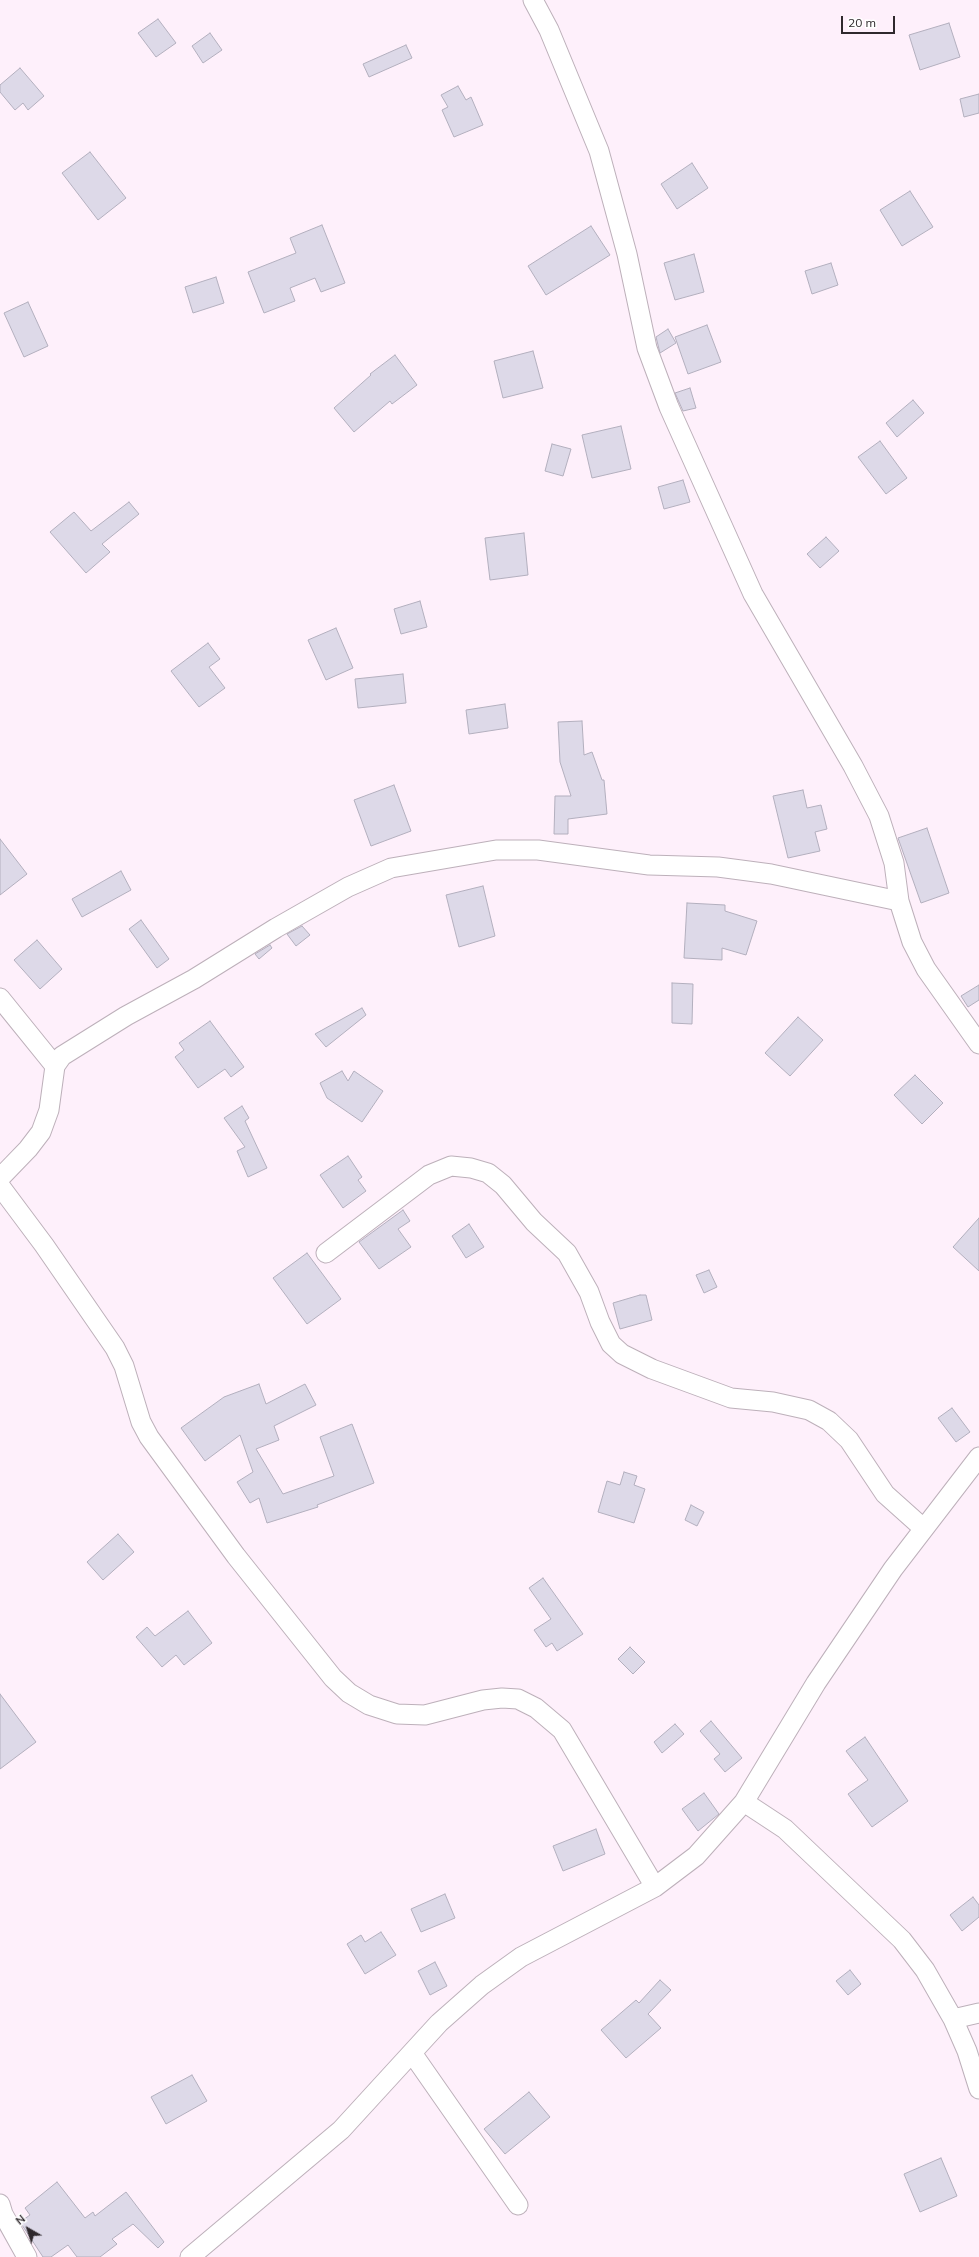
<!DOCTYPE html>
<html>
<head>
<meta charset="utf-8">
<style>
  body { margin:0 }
  #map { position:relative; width:979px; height:2257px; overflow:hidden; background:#fef0fb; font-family:Mulish,sans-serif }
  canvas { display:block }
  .north { position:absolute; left:8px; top:2209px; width:40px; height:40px; -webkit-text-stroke:3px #fff; paint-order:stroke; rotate:321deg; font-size:11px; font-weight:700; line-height:16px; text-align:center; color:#2f292d }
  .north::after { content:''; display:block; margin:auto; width:14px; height:18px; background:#2f292d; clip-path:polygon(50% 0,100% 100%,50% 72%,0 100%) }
  .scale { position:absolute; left:841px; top:16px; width:54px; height:18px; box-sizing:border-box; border:2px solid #2f292d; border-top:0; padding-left:5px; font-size:12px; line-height:14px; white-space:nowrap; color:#2f292d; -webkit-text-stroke:3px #fff; paint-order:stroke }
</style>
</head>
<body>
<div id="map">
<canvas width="979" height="2257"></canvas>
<div class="north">N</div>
<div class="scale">20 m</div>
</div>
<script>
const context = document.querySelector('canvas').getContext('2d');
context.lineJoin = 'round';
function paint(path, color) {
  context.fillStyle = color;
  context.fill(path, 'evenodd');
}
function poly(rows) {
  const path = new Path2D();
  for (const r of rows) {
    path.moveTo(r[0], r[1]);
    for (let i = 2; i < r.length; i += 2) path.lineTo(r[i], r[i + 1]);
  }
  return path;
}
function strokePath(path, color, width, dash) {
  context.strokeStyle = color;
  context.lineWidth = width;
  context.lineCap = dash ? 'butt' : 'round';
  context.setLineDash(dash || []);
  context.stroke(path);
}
const building = poly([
  [158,19,176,43,156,57,138,33,158,19],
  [949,23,960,57,920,70,909,35,949,23],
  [210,33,222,50,203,63,192,46,210,33],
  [406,45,412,58,369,77,363,64,406,45],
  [20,68,44,96,28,110,23,103,15,110,0,92,0,85,20,68],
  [458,86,466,100,471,97,483,125,454,137,442,110,448,107,441,95,458,86],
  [979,94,979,113,964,117,960,99,979,94],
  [90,152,126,198,98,220,62,173,90,152],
  [692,163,708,188,677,209,661,184,692,163],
  [910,191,933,227,902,246,880,210,910,191],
  [322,225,345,283,321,292,315,278,290,288,295,301,264,313,248,272,296,253,290,238,322,225],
  [591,226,610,255,546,295,528,266,591,226],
  [694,254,704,292,675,300,664,263,694,254],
  [831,263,838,285,812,294,805,271,831,263],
  [216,277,224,303,193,313,185,287,216,277],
  [28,302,48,346,24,357,4,313,28,302],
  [707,325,721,362,688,374,675,337,707,325],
  [668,329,676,343,660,353,656,337,668,329],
  [533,351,543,388,503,398,494,361,533,351],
  [395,355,417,385,392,404,390,401,354,432,334,408,371,375,370,374,395,355],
  [690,388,696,408,683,411,675,393,690,388],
  [913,400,924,413,897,437,886,423,913,400],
  [621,426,631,469,592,478,582,435,621,426],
  [880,441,907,478,886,494,858,457,880,441],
  [552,444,571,449,563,476,545,471,552,444],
  [683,480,690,502,664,509,658,487,683,480],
  [129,502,139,514,102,544,110,552,86,573,50,532,74,512,91,531,129,502],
  [524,533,528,575,490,580,485,538,524,533],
  [826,537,839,551,820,568,807,554,826,537],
  [420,601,427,627,401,634,394,609,420,601],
  [336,628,353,668,326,680,308,640,336,628],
  [208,643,220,659,209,667,225,688,199,707,171,671,208,643],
  [403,674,406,703,358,708,355,679,403,674],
  [505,704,508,728,469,734,466,710,505,704],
  [582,721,584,755,592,752,602,780,604,780,607,814,568,819,568,834,554,834,555,796,571,796,560,762,558,722,582,721],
  [394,785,411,831,371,846,354,800,394,785],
  [803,790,807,808,821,805,827,829,815,832,820,851,788,858,773,796,803,790],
  [927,828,949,893,921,903,898,838,927,828],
  [0,839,27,874,0,895,0,839],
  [121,871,131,890,82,917,72,899,121,871],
  [483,886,495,936,459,947,446,895,483,886],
  [687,903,725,905,725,911,757,921,746,955,722,948,722,960,684,958,687,903],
  [141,920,169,959,157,968,129,929,141,920],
  [302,926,310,935,296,946,287,934,302,926],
  [37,940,62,969,40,989,14,960,37,940],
  [270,945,272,948,259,959,255,954,270,945],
  [672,983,693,984,692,1024,672,1023,672,983],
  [979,985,979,1000,968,1007,961,996,979,985],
  [362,1008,366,1015,326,1047,315,1034,362,1008],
  [798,1017,823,1040,790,1076,765,1053,798,1017],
  [210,1021,244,1067,231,1077,225,1069,198,1088,175,1057,184,1050,179,1043,210,1021],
  [342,1071,348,1081,354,1071,383,1091,362,1122,327,1098,320,1083,342,1071],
  [915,1075,943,1103,922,1124,894,1095,915,1075],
  [242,1106,249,1118,245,1121,267,1168,248,1177,237,1151,245,1147,224,1118,242,1106],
  [348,1156,362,1177,358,1180,366,1191,343,1208,320,1175,348,1156],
  [403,1210,410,1221,398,1229,411,1247,379,1269,359,1242,403,1210],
  [979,1218,979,1271,953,1247,979,1218],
  [469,1224,484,1247,466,1258,452,1236,469,1224],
  [307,1253,341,1299,307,1324,273,1278,307,1253],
  [709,1270,717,1287,704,1293,696,1275,709,1270],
  [640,1295,646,1295,652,1320,620,1329,613,1303,640,1295],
  [259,1384,266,1404,305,1384,316,1405,274,1426,279,1440,256,1449,283,1494,334,1476,320,1437,352,1424,374,1483,317,1505,318,1507,267,1523,259,1498,250,1503,237,1482,253,1472,240,1435,205,1461,181,1428,224,1397,259,1384],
  [952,1408,970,1432,956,1442,938,1418,952,1408],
  [624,1472,637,1476,634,1485,645,1489,634,1523,598,1512,607,1481,620,1485,624,1472],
  [691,1505,704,1512,697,1526,685,1520,691,1505],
  [118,1534,134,1552,103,1580,87,1562,118,1534],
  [543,1578,583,1634,557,1651,552,1643,546,1647,534,1630,551,1619,529,1588,543,1578],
  [188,1611,212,1643,184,1665,176,1655,162,1667,136,1637,147,1627,155,1636,188,1611],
  [630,1647,645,1662,633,1674,618,1659,630,1647],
  [0,1694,36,1742,0,1769,0,1694],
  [711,1721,742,1758,725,1772,714,1759,720,1754,700,1731,711,1721],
  [675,1724,684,1734,662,1753,654,1742,675,1724],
  [865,1737,908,1801,872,1827,848,1794,868,1780,846,1751,865,1737],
  [704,1793,719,1814,698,1831,682,1809,704,1793],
  [596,1829,605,1854,563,1871,553,1846,596,1829],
  [445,1894,455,1918,421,1932,411,1909,445,1894],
  [973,1897,979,1905,979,1917,962,1931,950,1915,973,1897],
  [381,1932,396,1955,365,1974,347,1944,361,1935,365,1942,381,1932],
  [435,1962,447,1986,430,1995,418,1971,435,1962],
  [850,1970,861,1984,848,1995,836,1981,850,1970],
  [660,1980,671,1990,648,2014,661,2028,626,2058,601,2030,636,2000,639,2003,660,1980],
  [192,2075,207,2101,166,2124,151,2097,192,2075],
  [529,2092,550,2117,505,2154,484,2129,529,2092],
  [941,2158,957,2196,920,2212,904,2174,941,2158],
  [57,2182,85,2218,93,2212,95,2216,126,2192,164,2242,158,2248,133,2224,112,2239,117,2244,100,2257,77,2257,68,2245,51,2257,43,2257,20,2222,30,2215,25,2208,57,2182]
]);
const minor = poly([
  [533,0,549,30,599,151,627,254,647,348,669,407,753,594,853,766,879,816,894,863,899,901,912,942,926,969,979,1044],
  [0,998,55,1066],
  [0,1178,28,1149,41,1132,49,1110,55,1066,62,1056,126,1016,194,979,276,928,348,887,391,868,496,850,538,850,649,865,718,867,771,874,899,901],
  [0,1186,44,1245,115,1348,124,1366,141,1422,149,1437,236,1556,333,1678,349,1693,369,1705,397,1714,425,1715,483,1700,502,1698,518,1699,536,1708,562,1730,655,1887],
  [326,1253,429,1175,451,1166,471,1168,488,1173,503,1185,534,1222,567,1253,589,1292,600,1322,611,1344,622,1354,652,1369,731,1398,773,1402,809,1410,829,1421,849,1440,885,1494,923,1528],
  [744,1802,785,1829,902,1940,925,1970,953,2019,967,2051,979,2089],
  [953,2019,979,2013],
  [412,2053,518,2205],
  [0,2204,3,2214,27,2257],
  [190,2257,341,2130,439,2023,482,1985,521,1957,655,1887,696,1856,744,1802,816,1683,893,1569,979,1457]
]);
paint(building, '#ddd9e8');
strokePath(building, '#b3afbe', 1);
strokePath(minor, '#bdb0ba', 21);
strokePath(minor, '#fff', 19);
</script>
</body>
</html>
